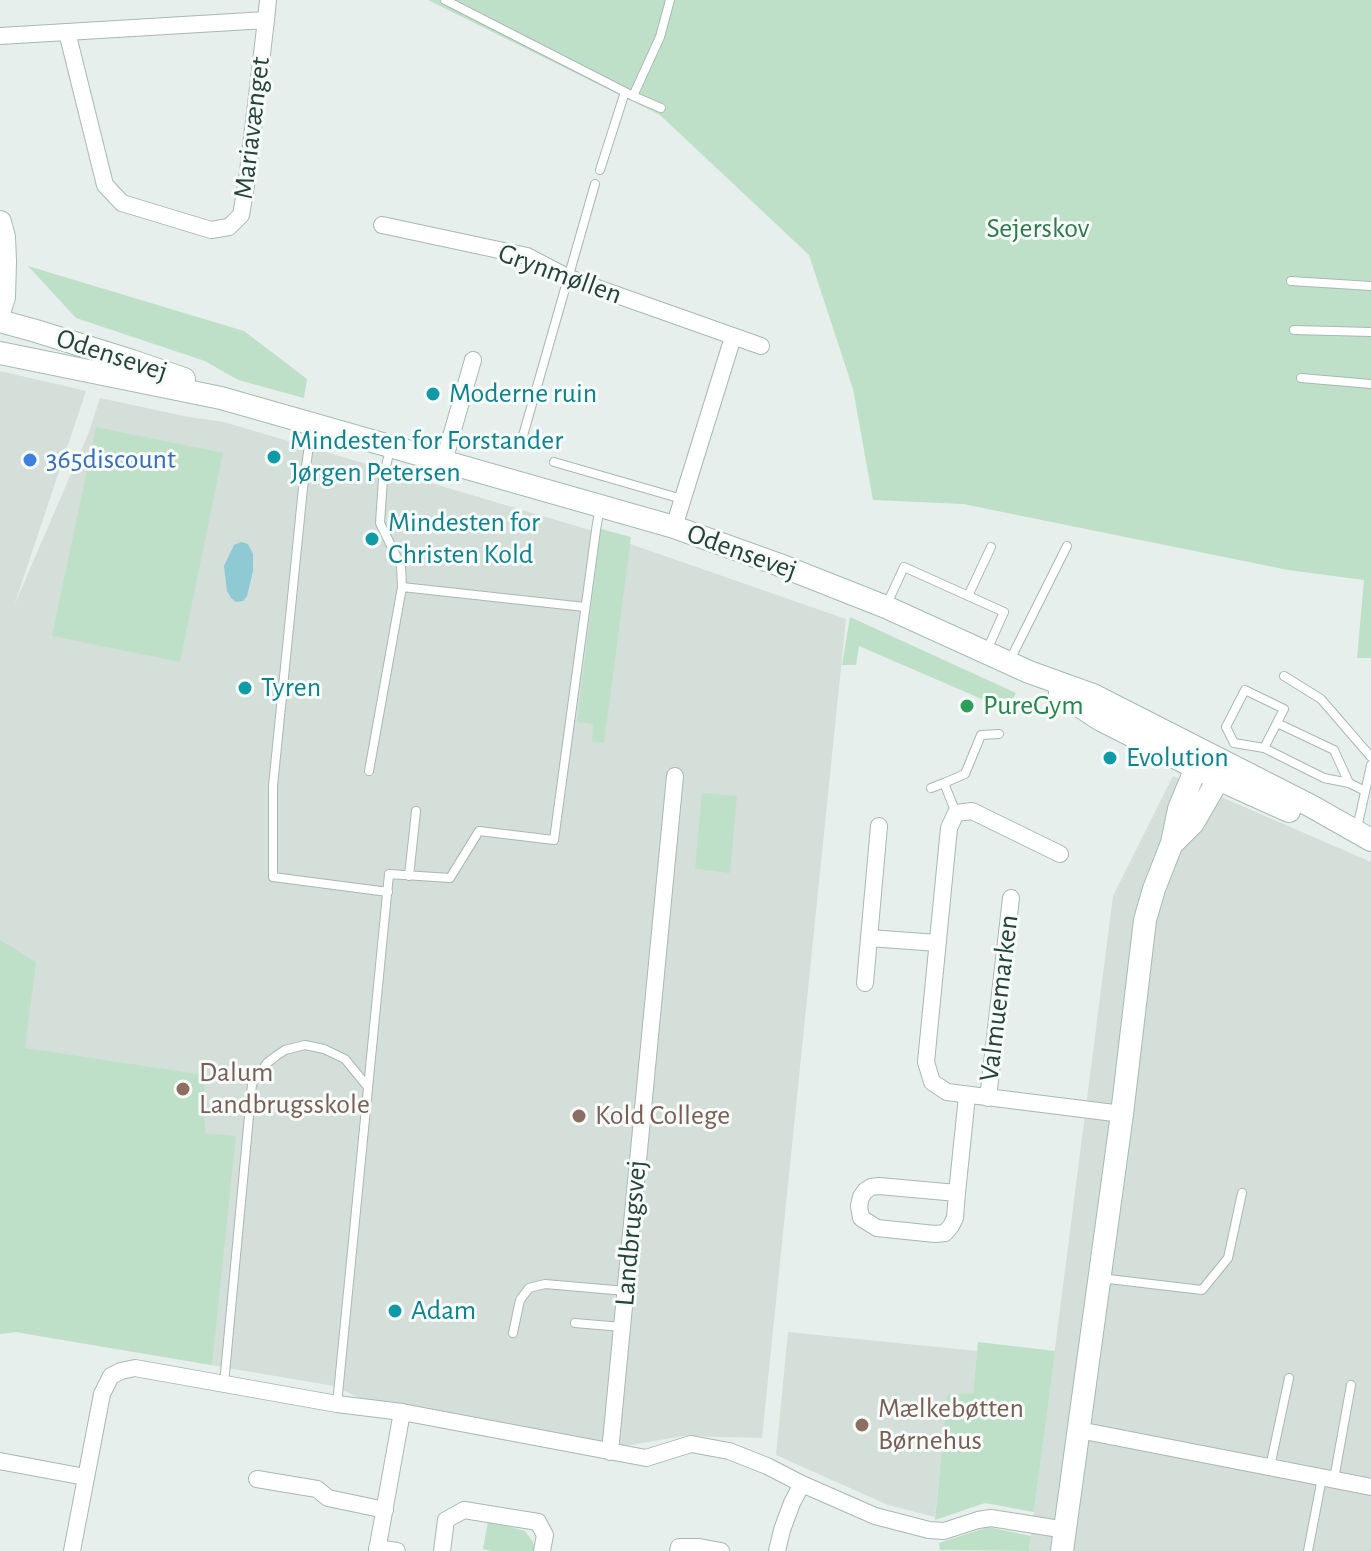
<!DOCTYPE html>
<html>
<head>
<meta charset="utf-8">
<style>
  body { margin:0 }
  canvas { display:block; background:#e6efeb }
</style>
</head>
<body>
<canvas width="1371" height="1551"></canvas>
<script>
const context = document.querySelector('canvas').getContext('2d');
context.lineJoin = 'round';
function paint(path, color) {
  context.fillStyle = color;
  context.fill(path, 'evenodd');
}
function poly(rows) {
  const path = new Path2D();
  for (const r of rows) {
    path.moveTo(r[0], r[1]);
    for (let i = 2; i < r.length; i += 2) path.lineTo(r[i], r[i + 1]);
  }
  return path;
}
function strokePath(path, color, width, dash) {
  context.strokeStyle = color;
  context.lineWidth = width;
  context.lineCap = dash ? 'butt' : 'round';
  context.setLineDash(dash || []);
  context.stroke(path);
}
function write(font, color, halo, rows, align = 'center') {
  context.font = font + ' "Alegreya Sans",sans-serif';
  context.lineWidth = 6;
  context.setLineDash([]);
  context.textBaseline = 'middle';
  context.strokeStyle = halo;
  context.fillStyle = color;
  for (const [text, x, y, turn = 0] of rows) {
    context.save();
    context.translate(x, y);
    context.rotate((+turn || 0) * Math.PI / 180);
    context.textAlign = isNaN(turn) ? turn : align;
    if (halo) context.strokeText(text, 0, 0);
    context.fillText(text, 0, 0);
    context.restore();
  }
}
const built = poly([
  [0,371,86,391,14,606,89,432,100,398,189,417,224,422,590,530,846,619,762,1438,683,1436,625,1446,360,1398,334,1386,16,1332,0,1334],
  [1173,776,1371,862,1371,1551,1029,1551,1113,896],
  [788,1332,977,1351,973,1393,947,1396,935,1517,888,1505,776,1455]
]);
const green = poly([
  [428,0,1371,0,1371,658,1357,658,1364,580,1288,570,963,504,873,500,853,389,809,255,660,115],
  [28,266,244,331,307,379,304,398,238,380,205,361,76,318],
  [96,427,223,453,180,662,52,636],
  [601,529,631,537,604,743,592,742,593,724,577,722],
  [850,617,1016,693,1007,710,859,646,856,665,842,665],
  [702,793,737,796,730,873,695,869],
  [0,940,36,962,25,1048,204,1075,205,1133,236,1136,212,1365,16,1332,0,1334],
  [978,1342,1055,1351,1034,1512,985,1503,935,1520,947,1395,973,1393],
  [488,1521,525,1531,533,1542,535,1551,492,1551,483,1549],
  [988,1527,1031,1536,1029,1551,940,1550,939,1543]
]);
const water = poly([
  [241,542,248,544,253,554,253,571,247,596,243,601,236,602,231,598,227,591,224,566,234,545]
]);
const lane = poly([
  [445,0,633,96,661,108],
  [633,96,660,37,670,0],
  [600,170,625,92],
  [1291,281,1371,286],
  [1294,330,1371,332],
  [1301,378,1371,384],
  [312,424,303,488,273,786,273,877,388,892],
  [520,446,595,184],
  [390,449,383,479,380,523,401,566,402,587],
  [554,462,682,499],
  [968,596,991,547],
  [886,606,904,567,1004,612,987,650],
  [1009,662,1067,546],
  [1284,676,1321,699,1371,757],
  [1277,723,1334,750,1349,783],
  [1234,743,1226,727,1245,690,1284,709,1264,748],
  [1234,743,1264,748,1324,778,1349,783,1365,791],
  [369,771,402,587,585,607],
  [944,783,965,774,981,735,999,734],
  [931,788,944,783,956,813],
  [1357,828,1371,765],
  [409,876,416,811],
  [1100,1278,1202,1290,1228,1258,1242,1193],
  [575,1323,622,1327],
  [513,1333,520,1300,529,1288,545,1284,626,1291],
  [224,1384,252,1084,267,1063,276,1056,285,1050,305,1045,324,1049,345,1059,367,1086],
  [337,1404,389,874,450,878,479,831,554,840,596,530,600,506],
  [1270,1467,1289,1378],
  [1334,1479,1351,1385],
  [1308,1551,1322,1478]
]);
const street = poly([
  [266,20,268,0],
  [0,36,266,20,247,180,241,215,229,227,211,230,122,203,105,185,67,32],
  [382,225,527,256,569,278,761,346],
  [444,461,473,360],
  [674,527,733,337],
  [1060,854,972,811,956,813,949,828,926,1062,932,1082,947,1092,1122,1114],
  [869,938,938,943],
  [865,983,879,826],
  [988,1098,1011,898],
  [957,1193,955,1218,951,1226,945,1233,935,1234,877,1228,861,1218,859,1206,861,1197,865,1191,871,1187,879,1186,957,1193,967,1096],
  [1079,1430,1371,1487],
  [610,1452,675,776],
  [0,1461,85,1477],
  [257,1479,317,1489,328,1498,385,1510],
  [377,1548,397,1551],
  [72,1551,102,1394,111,1376,121,1371,135,1368,337,1404,402,1412,646,1458,691,1444,729,1451,767,1466,802,1484,875,1516,929,1530,944,1531,978,1520,991,1518,1066,1530],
  [377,1551,402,1412],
  [442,1551,446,1520,464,1510,538,1522,545,1535,542,1551],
  [678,1551,679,1547,699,1547,721,1551],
  [777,1551,782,1530,792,1503,802,1484]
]);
const secondary = poly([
  [0,222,4,237,5,261,4,297,0,310],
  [0,321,36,331,132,361,184,379],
  [0,353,221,398,674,527,777,564,886,607,1029,672,1093,695,1311,806,1371,840],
  [1060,693,1101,720,1218,779,1289,811],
  [1173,843,1193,823,1226,766],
  [1062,1551,1122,1114,1145,920,1154,889,1172,843,1179,809,1203,751]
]);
const markers = [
  [433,394,8,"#0f9aa8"],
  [274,457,8,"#0f9aa8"],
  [30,460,8,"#3f7fe0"],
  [372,539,8,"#0f9aa8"],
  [245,688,8,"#0f9aa8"],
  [967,706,8,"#2e9e5b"],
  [1110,758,8,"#0f9aa8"],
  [183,1089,8,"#8d6e63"],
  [579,1116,8,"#8d6e63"],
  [395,1311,8,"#0f9aa8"],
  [862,1425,8,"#8d6e63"]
];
const streetNames = [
  ["Mariavænget",252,128,-83],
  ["Grynmøllen",560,274,20],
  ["Odensevej",112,355,18],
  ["Odensevej",742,552,20],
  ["Valmuemarken",999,998,-83],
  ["Landbrugsvej",631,1233,-85]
];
const parkNames = [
  ["Sejerskov",1038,229]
];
const cultureNames = [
  ["Moderne ruin",449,394],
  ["Mindesten for Forstander",290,441],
  ["Jørgen Petersen",290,473],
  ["Mindesten for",388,523],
  ["Christen Kold",388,555],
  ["Tyren",261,688],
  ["Evolution",1126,758],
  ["Adam",411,1311]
];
const shopNames = [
  ["365discount",46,460]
];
const leisureNames = [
  ["PureGym",983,706]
];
const educationNames = [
  ["Dalum",199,1073],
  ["Landbrugsskole",199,1105],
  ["Kold College",595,1116],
  ["Mælkebøtten",878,1409],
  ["Børnehus",878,1441]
];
paint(built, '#d4dfda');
paint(green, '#bfe0c8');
paint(water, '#8ec9d4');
strokePath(lane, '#a8b8b2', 10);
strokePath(street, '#a8b8b2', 18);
strokePath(secondary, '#a4bbb3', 24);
strokePath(lane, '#fff', 8);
strokePath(street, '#fff', 16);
strokePath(secondary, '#fff', 22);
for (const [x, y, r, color] of markers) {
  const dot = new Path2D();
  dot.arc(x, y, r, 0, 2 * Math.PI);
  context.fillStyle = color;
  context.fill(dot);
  strokePath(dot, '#f7fbf9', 3);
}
write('28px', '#24423a', '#f7fbf9', streetNames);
write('28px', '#2d7a4b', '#f7fbf9', parkNames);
write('28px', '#0d838f', '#f7fbf9', cultureNames, 'left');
write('28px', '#366cbe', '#f7fbf9', shopNames, 'left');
write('28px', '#27864d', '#f7fbf9', leisureNames, 'left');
write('28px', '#785e54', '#f7fbf9', educationNames, 'left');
</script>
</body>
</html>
